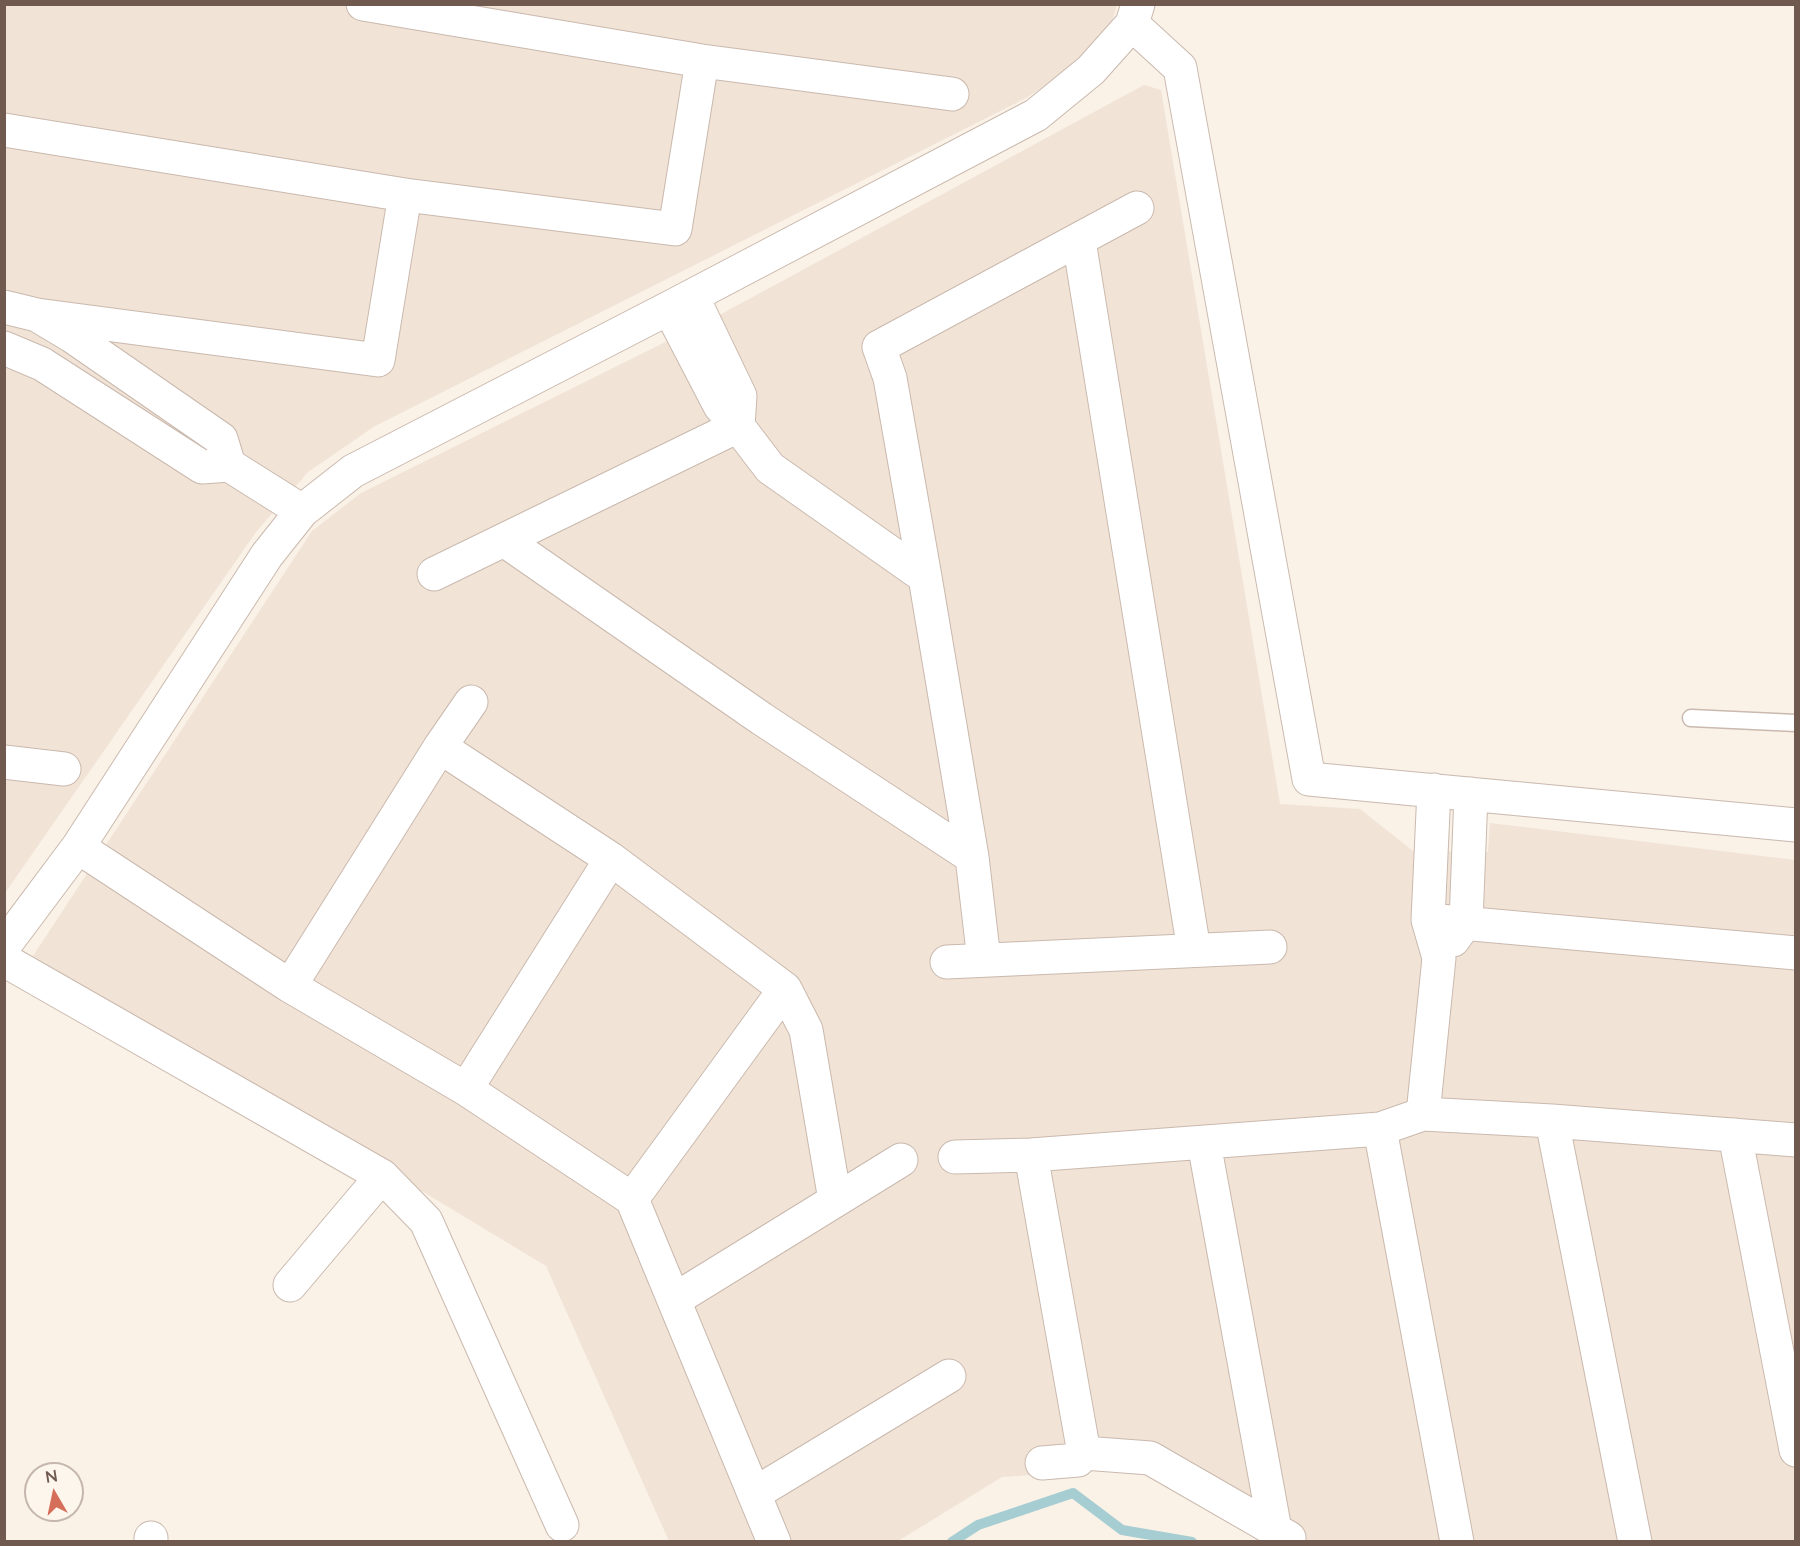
<!DOCTYPE html>
<html>
<head>
<meta charset="utf-8">
<style>
  body { margin:0 }
  #map { position:relative; width:1800px; height:1546px; overflow:hidden; background:#faf1e7; font-family:Lato,sans-serif }
  canvas { display:block }
  .frame { position:absolute; inset:0; border:6px solid #70594e; pointer-events:none }
  .north { position:absolute; left:24px; top:1462px; width:60px; height:60px; box-sizing:border-box; background:#fdf6ed; border:2px solid #c5b7ad; border-radius:50%; rotate:351deg; font-size:16px; font-weight:700; line-height:24px; text-align:center; color:#70594e }
  .north::after { content:''; display:block; margin:auto; width:21px; height:27px; background:#d66f5a; clip-path:polygon(50% 0,100% 100%,50% 72%,0 100%) }
</style>
</head>
<body>
<div id="map">
<canvas width="1800" height="1546"></canvas>
<div class="frame"></div>
<div class="north">N</div>
</div>
<script>
const context = document.querySelector('canvas').getContext('2d');
context.lineJoin = 'round';
function paint(path, color) {
  context.fillStyle = color;
  context.fill(path, 'evenodd');
}
function poly(rows) {
  const path = new Path2D();
  for (const r of rows) {
    path.moveTo(r[0], r[1]);
    for (let i = 2; i < r.length; i += 2) path.lineTo(r[i], r[i + 1]);
  }
  return path;
}
function strokePath(path, color, width, dash) {
  context.strokeStyle = color;
  context.lineWidth = width;
  context.lineCap = dash ? 'butt' : 'round';
  context.setLineDash(dash || []);
  context.stroke(path);
}
const residential = poly([
  [5,5,1117,5,1108,35,1079,63,1026,98,375,426,308,472,256,532,5,893],
  [1144,85,1161,90,1280,804,1360,809,1413,851,1488,852,1490,823,1795,860,1795,1541,1265,1541,1147,1470,1133,1468,1002,1477,898,1541,669,1541,546,1266,33,956,312,531,361,493,714,318]
]);
const stream = poly([
  [952,1542,978,1525,1073,1493,1122,1530,1192,1542]
]);
const lane = poly([
  [1691,718,1796,723]
]);
const street = poly([
  [363,4,702,61,952,94],
  [1132,24,1180,68,1309,779,1796,825],
  [4,130,405,195,675,229,702,61],
  [1079,241,1194,950],
  [692,296,740,396,738,426],
  [4,307,37,315,72,336,221,439,229,465],
  [669,308,720,406,738,426,770,468,925,577],
  [37,315,378,360,405,195],
  [4,348,42,364,202,467,229,465,302,511],
  [504,540,762,719,972,857],
  [434,574,738,426],
  [440,747,611,859,785,989,806,1030,835,1200],
  [4,762,64,769],
  [78,847,290,986,466,1089,632,1199,774,1542],
  [1428,920,1796,953],
  [1453,940,1466,922,1471,794],
  [4,946,78,847,267,555,302,511,353,471,669,308,1036,115,1091,70,1132,24,1138,4],
  [4,960,382,1176,426,1221,562,1525],
  [984,960,972,857,925,577,890,378,879,347,1137,208],
  [947,962,1270,947],
  [290,986,440,747,471,702],
  [466,1089,611,859],
  [1423,1114,1439,958,1428,920,1434,790],
  [1552,1121,1635,1542],
  [1380,1129,1457,1542],
  [1735,1135,1796,1450],
  [1204,1143,1275,1530],
  [1031,1155,1084,1453],
  [955,1157,1031,1155,1380,1129,1423,1114,1552,1121,1796,1140],
  [632,1199,785,989],
  [290,1285,382,1176],
  [674,1300,901,1160],
  [1042,1463,1078,1460,1084,1453,1150,1458,1289,1538],
  [754,1494,949,1376],
  [151,1542,151,1538]
]);
paint(residential, '#f1e3d6');
strokePath(stream, '#a5cdd2', 10);
strokePath(lane, '#cab9ae', 19);
strokePath(street, '#cab9ae', 35);
strokePath(lane, '#fff', 16);
strokePath(street, '#fff', 33);
</script>
</body>
</html>
